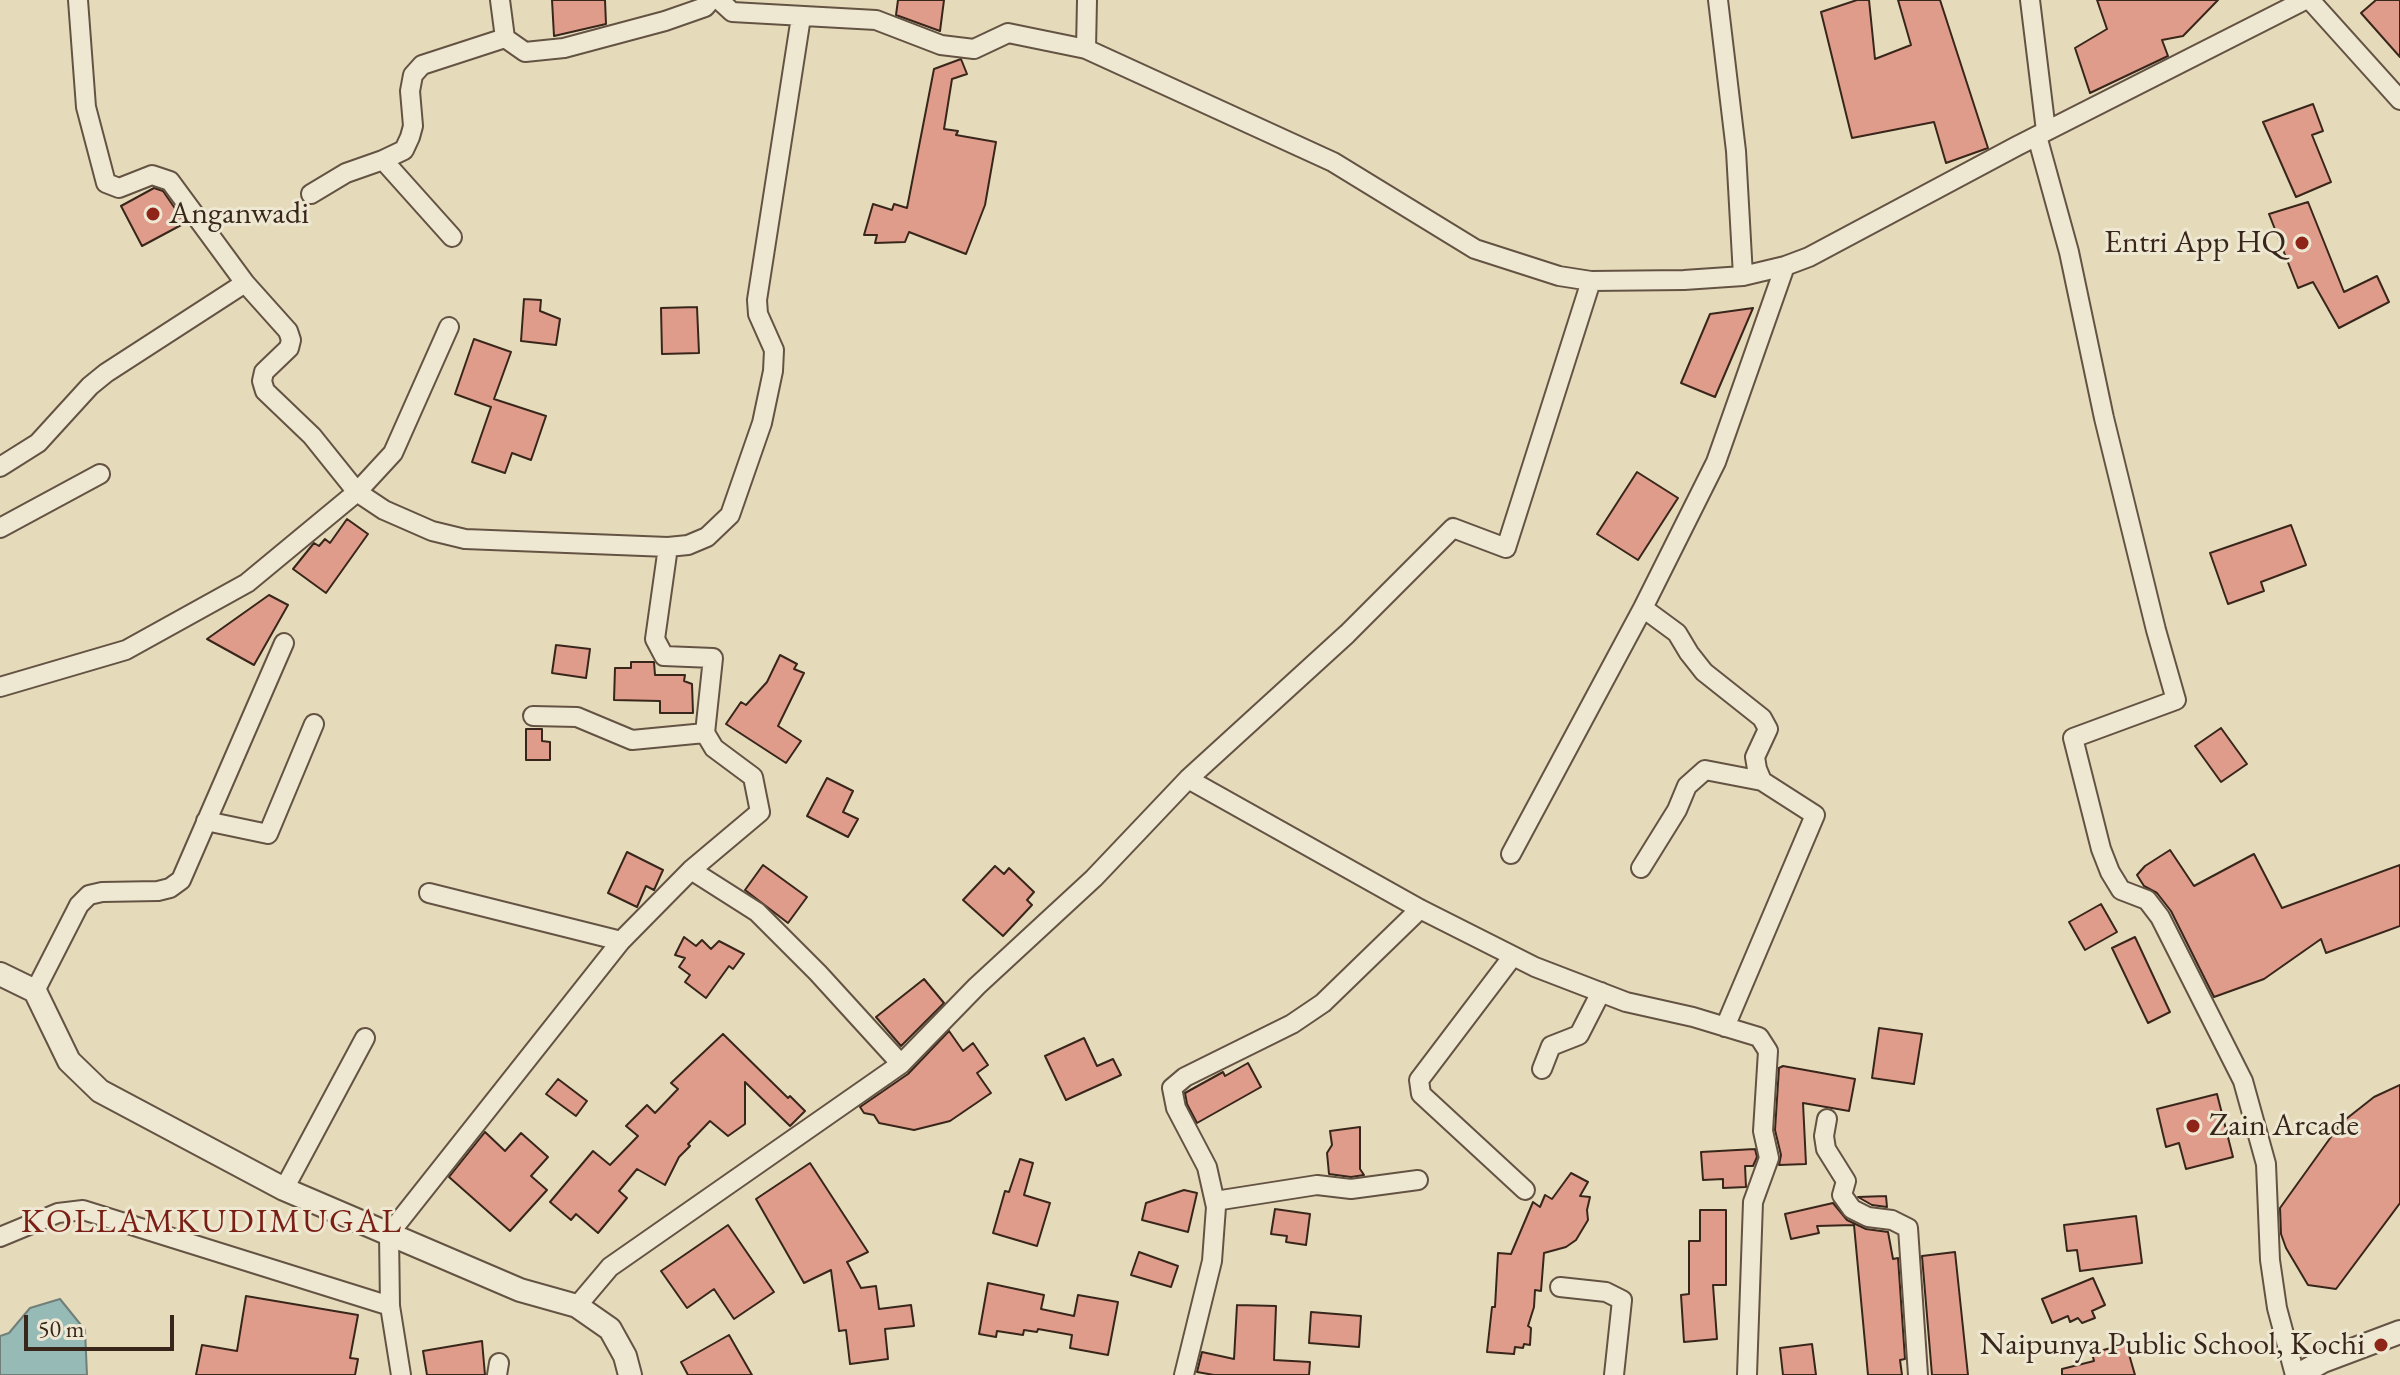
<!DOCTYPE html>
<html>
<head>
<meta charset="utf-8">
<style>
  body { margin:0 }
  #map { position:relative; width:2400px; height:1375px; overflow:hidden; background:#e5dbbb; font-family:"EB Garamond",serif }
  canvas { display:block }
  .scale { position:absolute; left:24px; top:1315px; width:150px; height:36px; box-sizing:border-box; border:4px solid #39261b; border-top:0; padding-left:10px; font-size:24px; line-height:28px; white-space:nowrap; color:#39261b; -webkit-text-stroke:6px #eee8d3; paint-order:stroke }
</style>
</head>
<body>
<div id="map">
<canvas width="2400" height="1375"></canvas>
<div class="scale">50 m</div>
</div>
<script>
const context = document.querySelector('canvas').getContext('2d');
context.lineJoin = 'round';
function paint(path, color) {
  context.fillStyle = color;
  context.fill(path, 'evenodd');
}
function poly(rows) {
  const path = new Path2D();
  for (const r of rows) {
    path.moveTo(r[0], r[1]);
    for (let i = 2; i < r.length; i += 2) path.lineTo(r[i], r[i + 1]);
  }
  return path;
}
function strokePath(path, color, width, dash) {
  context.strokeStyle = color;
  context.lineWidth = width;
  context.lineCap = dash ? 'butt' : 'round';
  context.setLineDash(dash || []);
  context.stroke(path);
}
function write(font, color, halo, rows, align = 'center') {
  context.font = font + ' "EB Garamond",serif';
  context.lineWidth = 6;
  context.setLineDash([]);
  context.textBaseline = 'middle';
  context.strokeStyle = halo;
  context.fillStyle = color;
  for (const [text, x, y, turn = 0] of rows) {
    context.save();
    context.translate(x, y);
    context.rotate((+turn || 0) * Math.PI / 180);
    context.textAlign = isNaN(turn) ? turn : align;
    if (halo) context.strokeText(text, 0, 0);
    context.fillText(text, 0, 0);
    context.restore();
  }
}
const water = poly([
  [60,1299,85,1330,87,1375,0,1375,0,1336,9,1333,30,1308,60,1299]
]);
const building = poly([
  [552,0,605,0,606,24,554,36,552,0],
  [898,0,944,0,940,31,896,15,898,0],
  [1857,0,1869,0,1875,59,1911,45,1898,0,1940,0,1988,148,1946,163,1934,122,1852,138,1821,12,1857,0],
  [2097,0,2218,0,2183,36,2162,40,2168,56,2090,93,2075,48,2107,29,2097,0],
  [2376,0,2400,0,2400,57,2361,13,2376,0],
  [961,59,967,74,952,79,944,129,958,131,956,135,996,142,985,205,966,254,909,232,905,242,875,243,877,235,864,235,873,204,892,210,894,204,907,208,934,69,961,59],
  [2313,104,2323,131,2312,135,2331,182,2296,197,2263,122,2313,104],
  [154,188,163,191,185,223,142,246,121,206,154,188],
  [2308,202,2344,292,2377,276,2389,302,2339,328,2313,282,2298,288,2269,214,2308,202],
  [524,299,541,300,540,311,560,319,556,345,521,341,524,299],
  [697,307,699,353,662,354,661,308,697,307],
  [1753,308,1715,397,1681,383,1710,314,1753,308],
  [474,339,511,352,494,399,546,416,531,460,512,453,505,473,472,462,491,407,455,394,474,339],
  [1637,472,1678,498,1638,560,1597,534,1637,472],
  [347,519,368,534,326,593,293,569,314,543,319,546,325,539,330,543,347,519],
  [2291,525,2306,565,2261,582,2264,591,2228,604,2210,553,2291,525],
  [269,595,288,605,254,665,207,639,269,595],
  [556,645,590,649,586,678,552,673,556,645],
  [780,655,797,664,794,669,804,673,778,726,801,741,786,763,726,724,741,702,746,705,767,682,780,655],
  [631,662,654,662,655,675,685,675,684,681,692,684,693,713,660,713,660,701,614,700,615,668,631,668,631,662],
  [2221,728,2247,764,2221,782,2195,746,2221,728],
  [526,729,542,729,542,741,550,742,550,760,526,760,526,729],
  [827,778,853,791,843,812,858,819,848,837,807,816,827,778],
  [2170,850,2194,886,2254,854,2282,908,2400,865,2400,926,2326,953,2321,939,2264,979,2214,997,2171,911,2157,893,2144,886,2137,875,2145,866,2170,850],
  [627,852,663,870,654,890,646,886,637,907,608,893,627,852],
  [763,865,807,897,788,923,745,890,763,865],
  [995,866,1004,874,1009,868,1034,892,1027,900,1032,905,1003,936,963,900,995,866],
  [2101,904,2117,932,2085,950,2069,922,2101,904],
  [684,937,696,946,702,940,711,949,719,941,744,954,733,969,729,966,706,998,685,982,690,975,679,967,685,958,675,955,684,937],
  [2135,937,2170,1012,2148,1023,2112,948,2135,937],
  [924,979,944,1003,901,1046,876,1017,924,979],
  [1879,1028,1922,1034,1914,1084,1872,1078,1879,1028],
  [949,1031,963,1051,973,1043,988,1065,977,1073,991,1093,950,1121,914,1130,879,1123,874,1115,864,1113,860,1107,908,1074,949,1031],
  [723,1034,788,1098,790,1096,805,1111,790,1126,745,1082,745,1124,728,1136,710,1121,688,1144,690,1146,679,1157,665,1185,637,1169,619,1191,627,1198,598,1233,576,1214,571,1220,550,1202,593,1151,610,1165,638,1136,626,1126,647,1105,655,1113,678,1089,671,1083,723,1034],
  [1084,1038,1097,1066,1113,1059,1121,1075,1066,1100,1045,1056,1084,1038],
  [1248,1063,1261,1087,1197,1123,1187,1104,1185,1093,1223,1072,1225,1076,1248,1063],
  [1783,1066,1855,1079,1849,1111,1803,1103,1806,1164,1779,1165,1781,1155,1775,1130,1779,1068,1783,1066],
  [558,1079,587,1101,576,1116,546,1094,558,1079],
  [2400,1085,2400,1203,2336,1289,2308,1285,2286,1248,2281,1234,2280,1208,2341,1123,2374,1097,2400,1085],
  [2217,1094,2233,1157,2186,1169,2179,1143,2166,1147,2157,1109,2217,1094],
  [1360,1127,1360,1169,1364,1175,1351,1177,1329,1174,1327,1153,1332,1145,1330,1131,1360,1127],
  [485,1132,505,1151,521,1133,548,1157,531,1176,547,1190,510,1231,449,1177,485,1132],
  [1755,1149,1757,1157,1753,1166,1745,1166,1746,1187,1723,1188,1723,1179,1703,1180,1701,1152,1755,1149],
  [1020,1159,1033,1163,1024,1195,1050,1203,1037,1246,993,1233,1005,1191,1009,1192,1020,1159],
  [810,1163,868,1252,847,1262,861,1288,876,1286,879,1309,911,1305,914,1326,885,1329,888,1359,850,1364,846,1330,839,1331,831,1270,804,1283,756,1199,810,1163],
  [1571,1173,1588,1182,1580,1196,1590,1197,1587,1210,1588,1220,1576,1240,1566,1247,1544,1253,1541,1291,1535,1290,1534,1307,1528,1326,1531,1328,1530,1345,1524,1344,1523,1348,1515,1347,1514,1354,1487,1352,1492,1307,1495,1307,1498,1253,1511,1254,1533,1202,1540,1207,1545,1195,1552,1199,1571,1173],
  [1184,1190,1197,1193,1188,1232,1142,1220,1146,1203,1184,1190],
  [1886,1196,1887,1207,1872,1205,1858,1197,1886,1196],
  [1833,1203,1847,1220,1866,1229,1888,1232,1893,1259,1898,1258,1905,1359,1900,1360,1902,1375,1868,1375,1854,1225,1817,1226,1819,1233,1791,1239,1785,1214,1833,1203],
  [1275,1209,1310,1214,1306,1245,1286,1242,1287,1236,1271,1234,1275,1209],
  [1700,1210,1726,1210,1726,1285,1713,1285,1717,1339,1684,1342,1681,1295,1689,1294,1689,1241,1700,1241,1700,1210],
  [2136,1216,2142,1263,2080,1271,2077,1250,2067,1251,2064,1225,2136,1216],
  [728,1225,774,1292,734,1319,714,1289,687,1308,661,1271,728,1225],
  [1139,1252,1178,1266,1171,1287,1131,1275,1139,1252],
  [1955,1252,1968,1375,1932,1375,1922,1256,1955,1252],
  [2093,1278,2105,1305,2092,1311,2095,1318,2082,1323,2078,1318,2070,1322,2068,1316,2052,1323,2042,1299,2093,1278],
  [988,1283,1044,1295,1041,1309,1074,1316,1078,1295,1118,1302,1108,1355,1070,1348,1072,1335,1038,1329,1037,1332,1024,1330,1023,1335,997,1331,996,1337,979,1334,988,1283],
  [246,1296,358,1315,350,1358,358,1359,355,1375,196,1375,202,1345,237,1351,246,1296],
  [1237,1305,1276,1306,1274,1360,1310,1362,1309,1375,1214,1375,1197,1372,1202,1352,1234,1359,1237,1305],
  [1311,1312,1361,1316,1359,1347,1309,1343,1311,1312],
  [729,1335,752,1375,688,1375,681,1362,729,1335],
  [482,1341,485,1375,427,1375,423,1351,482,1341],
  [1812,1344,1816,1375,1783,1375,1780,1348,1812,1344],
  [2126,1344,2135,1375,2062,1375,2062,1369,2094,1361,2092,1353,2126,1344]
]);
const minor = poly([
  [78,0,86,107,106,183,119,188,152,175,170,181,245,283,288,331,291,340,289,348,264,372,262,381,265,391,312,436,357,492,384,510,432,531,465,539,668,547,688,545,707,537,730,515,762,423,773,371,774,350,758,314,757,300,801,17],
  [500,0,505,38,525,52,564,48,665,21,705,7,711,0],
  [719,0,732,12,876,20,941,45,974,49,1008,33,1086,49,1333,162,1475,249,1559,276,1591,281,1684,280,1743,276,1785,266,1809,257,2017,146,2305,0],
  [1718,0,1736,151,1743,276],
  [2030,0,2046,131],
  [2310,0,2400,100],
  [1086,49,1087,0],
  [2037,136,2069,252,2104,418,2156,630,2176,700,2073,738,2101,849,2110,872,2121,890,2147,900,2160,917,2243,1081,2266,1164,2270,1260,2277,1308,2295,1375],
  [383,160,404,150,410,137,413,126,410,91,413,75,422,65,505,38],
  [311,194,346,173,383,160,452,237],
  [0,467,38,443,90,386,106,373,245,283],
  [0,528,100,474],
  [668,547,655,639,664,656,713,658,705,733],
  [1643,608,1677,633,1689,653,1704,672,1762,718,1768,729,1755,757,1757,769,1762,781,1815,815,1725,1027],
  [0,687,126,650,247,583,357,492,393,453,449,327],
  [1188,779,1420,909,1535,967,1626,1002,1693,1017,1759,1037,1768,1051,1763,1131,1769,1158,1753,1202,1747,1375],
  [206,821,268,834,314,724],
  [1511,854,1643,608,1716,462,1785,266],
  [1641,868,1677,810,1687,786,1705,770,1762,781],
  [691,870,757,912,818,973,901,1064],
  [429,893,621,941],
  [1513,956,1419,1080,1421,1094,1525,1190],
  [35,991,79,905,89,895,102,892,158,891,170,888,181,880,284,643],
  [1542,1069,1551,1046,1579,1035,1601,992],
  [1827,1119,1824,1136,1826,1149,1846,1181,1842,1195,1852,1209,1868,1217,1892,1220,1908,1228,1918,1375],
  [284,1189,365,1038],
  [1215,1201,1317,1185,1351,1189,1418,1180],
  [0,1237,58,1213,83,1210,390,1306],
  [1560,1287,1606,1292,1622,1300,1614,1375],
  [577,1306,610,1267,901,1064,977,986,1094,878,1188,779,1347,634,1453,528,1506,548,1591,281],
  [401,1375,390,1306,389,1234,621,941,691,870,760,812,753,777,714,748,705,733,632,740,577,717,533,716],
  [497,1375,499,1363],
  [1184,1375,1212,1261,1216,1207,1207,1167,1176,1108,1172,1088,1185,1077,1292,1024,1323,1003,1420,909]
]);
const tertiary = poly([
  [0,974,35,991,69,1061,100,1091,284,1189,520,1290,577,1306,610,1329,625,1356,630,1375],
  [2298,1375,2323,1361,2400,1332]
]);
const markers = [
  [153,214,8,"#8f2418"],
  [2302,243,8,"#8f2418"],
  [2193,1126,8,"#8f2418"],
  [2381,1345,8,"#8f2418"]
];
const poiNames = [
  ["Anganwadi",169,214],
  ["Entri App HQ",2286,243,"right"],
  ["Zain Arcade",2209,1126],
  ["Naipunya Public School, Kochi",2365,1345,"right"]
];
const neighbourhoodNames = [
  ["KOLLAMKUDIMUGAL",212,1223]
];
paint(water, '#96bab6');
strokePath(water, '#717f78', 2);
paint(building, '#e09c8b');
strokePath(building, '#39261b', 2);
strokePath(minor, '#645343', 22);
strokePath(tertiary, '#645343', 26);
strokePath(minor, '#eee8d3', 18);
strokePath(tertiary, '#eee8d3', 22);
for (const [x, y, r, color] of markers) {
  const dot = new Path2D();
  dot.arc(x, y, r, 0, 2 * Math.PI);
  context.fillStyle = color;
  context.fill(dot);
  strokePath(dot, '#eee8d3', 3);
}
write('32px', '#39261b', '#eee8d3', poiNames, 'left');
context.letterSpacing = '2px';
write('34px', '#7a1f14', '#eee8d3', neighbourhoodNames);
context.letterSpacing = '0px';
</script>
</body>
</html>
